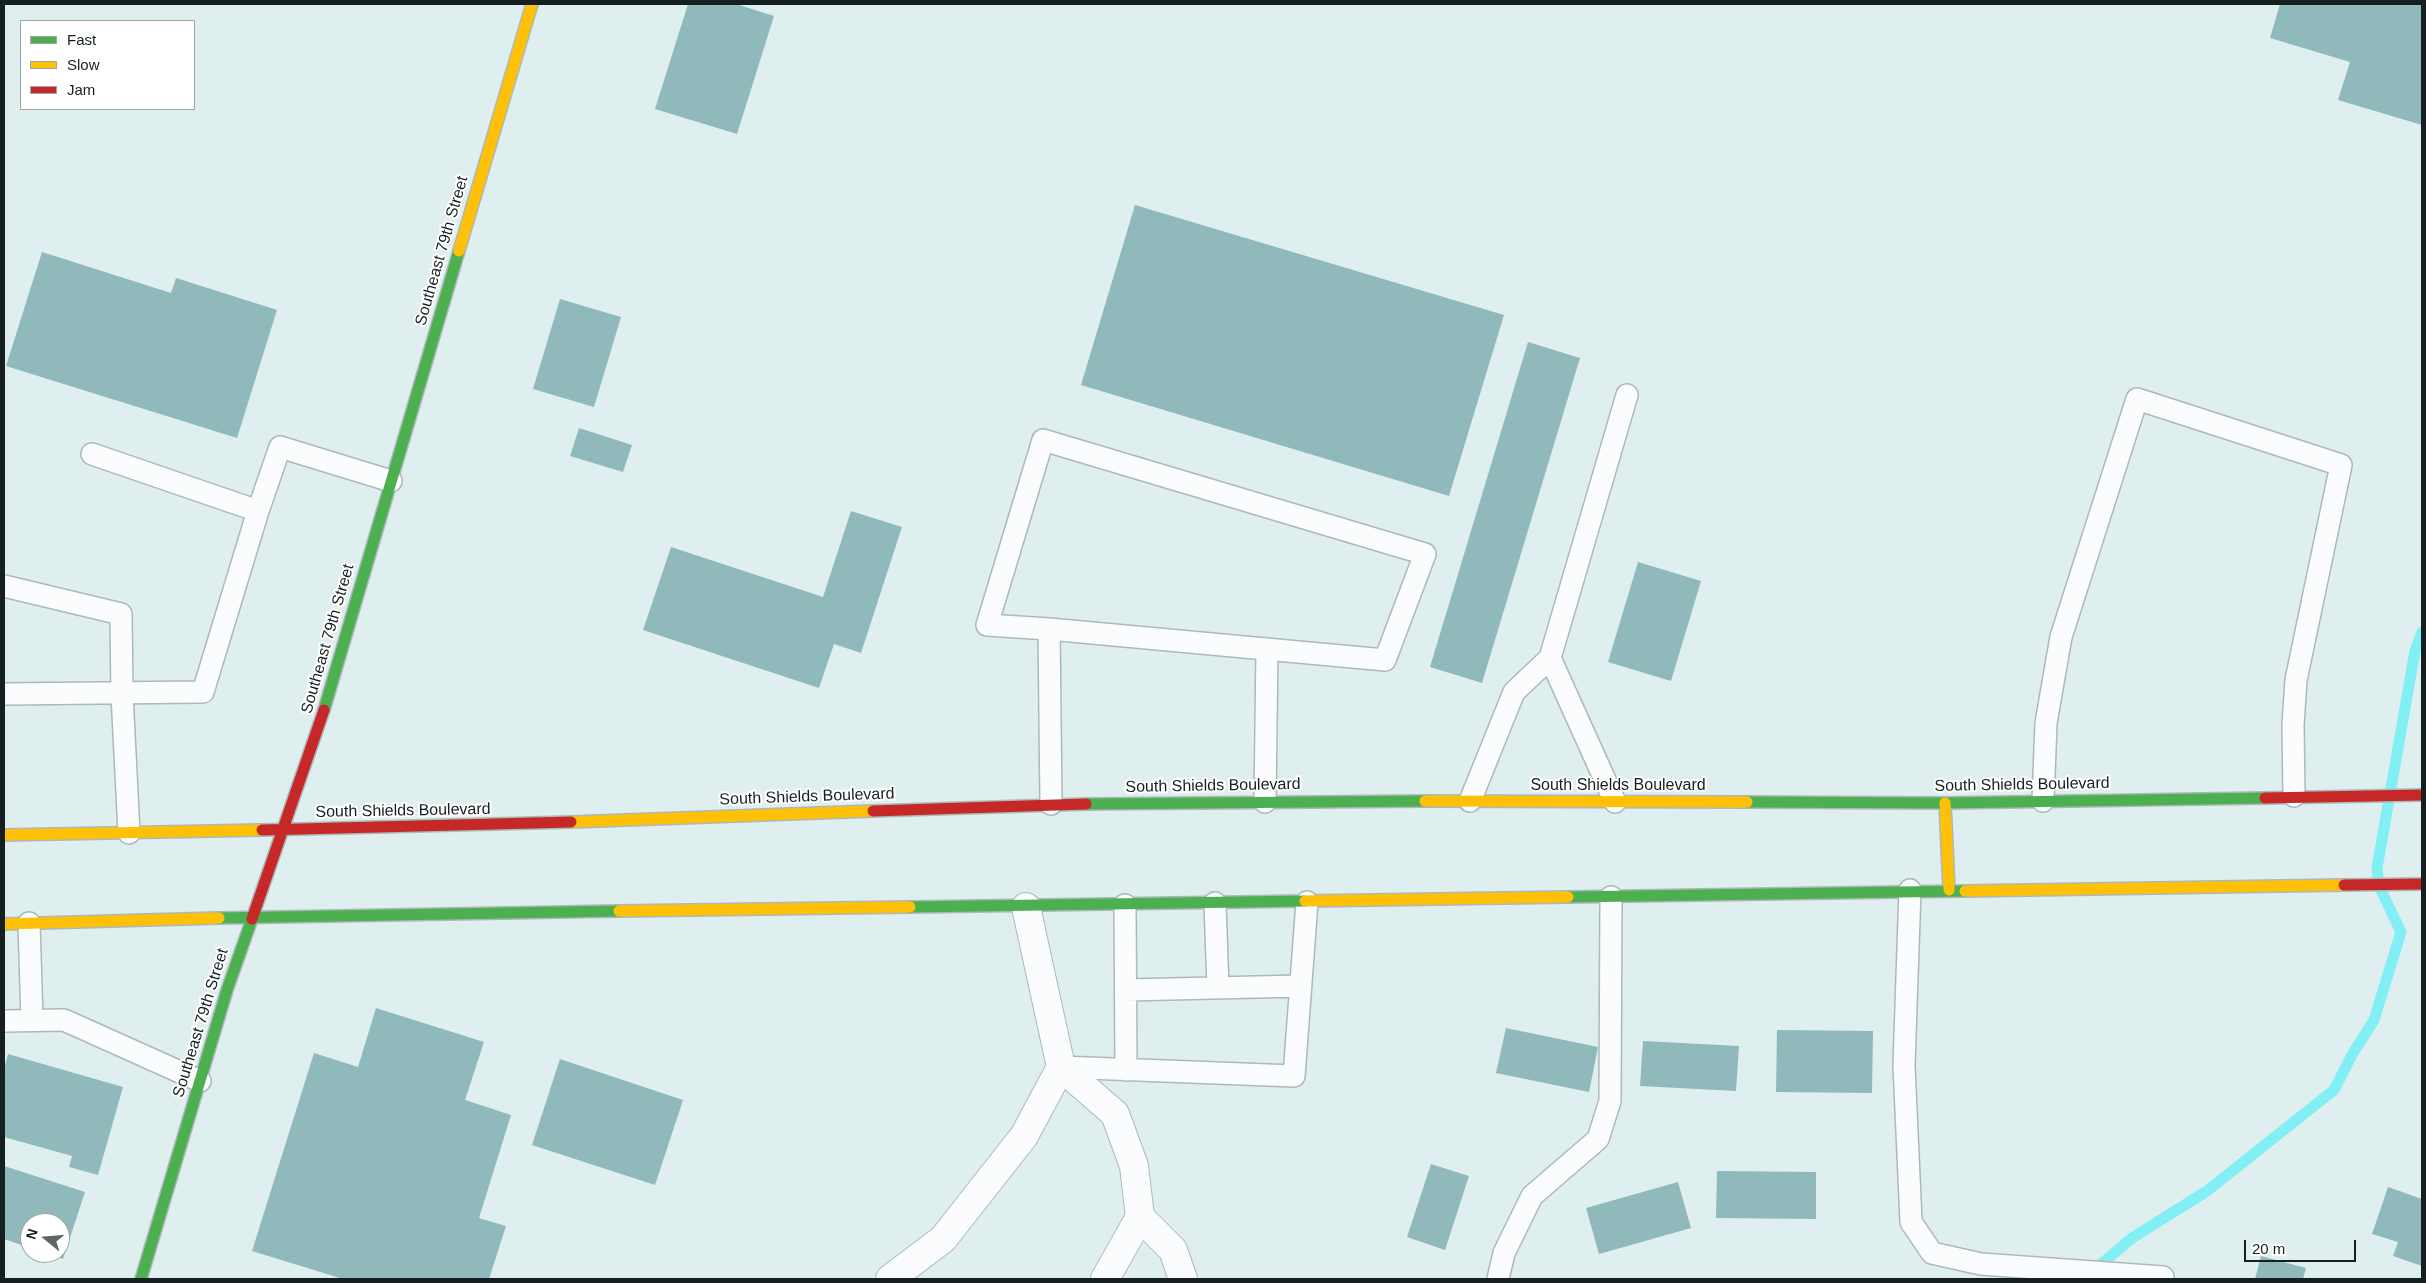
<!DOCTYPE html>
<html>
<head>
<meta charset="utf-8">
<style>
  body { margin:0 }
  #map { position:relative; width:2426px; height:1283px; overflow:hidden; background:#dfeeef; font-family:Helvetica,sans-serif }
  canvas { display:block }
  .frame { position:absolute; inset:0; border:5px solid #151f1f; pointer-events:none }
  .legend { position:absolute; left:20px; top:20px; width:175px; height:90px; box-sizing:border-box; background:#fff; border:1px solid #a1a5a5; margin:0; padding:6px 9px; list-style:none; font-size:15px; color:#151f1f }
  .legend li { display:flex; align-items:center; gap:10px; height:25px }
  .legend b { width:25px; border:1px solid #a1a5a5 }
  .north { position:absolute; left:20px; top:1213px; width:50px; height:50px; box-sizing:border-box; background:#fff; border:1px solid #a1a5a5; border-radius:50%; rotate:287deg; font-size:14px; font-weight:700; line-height:20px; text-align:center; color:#151f1f }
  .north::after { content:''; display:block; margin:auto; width:18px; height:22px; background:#5c6768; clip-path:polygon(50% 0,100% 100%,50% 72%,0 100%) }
  .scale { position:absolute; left:2244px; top:1240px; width:112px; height:22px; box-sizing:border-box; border:2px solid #151f1f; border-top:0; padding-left:6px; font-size:15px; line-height:18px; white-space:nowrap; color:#151f1f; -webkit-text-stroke:4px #fff; paint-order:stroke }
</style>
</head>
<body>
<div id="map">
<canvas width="2426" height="1283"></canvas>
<div class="frame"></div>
<ul class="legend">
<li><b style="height:6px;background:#4caf50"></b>Fast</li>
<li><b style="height:6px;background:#ffc107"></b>Slow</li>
<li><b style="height:6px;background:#c62828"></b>Jam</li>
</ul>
<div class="north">N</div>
<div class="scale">20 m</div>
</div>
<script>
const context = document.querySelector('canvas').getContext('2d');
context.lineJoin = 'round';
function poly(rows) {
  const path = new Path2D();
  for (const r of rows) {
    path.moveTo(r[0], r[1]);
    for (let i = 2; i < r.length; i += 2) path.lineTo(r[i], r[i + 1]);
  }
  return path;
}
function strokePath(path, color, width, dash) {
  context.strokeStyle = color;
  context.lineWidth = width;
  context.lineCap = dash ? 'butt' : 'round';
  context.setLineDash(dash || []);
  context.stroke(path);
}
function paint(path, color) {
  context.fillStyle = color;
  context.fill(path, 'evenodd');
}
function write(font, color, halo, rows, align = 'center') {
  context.font = font + ' Helvetica,sans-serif';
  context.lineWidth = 4;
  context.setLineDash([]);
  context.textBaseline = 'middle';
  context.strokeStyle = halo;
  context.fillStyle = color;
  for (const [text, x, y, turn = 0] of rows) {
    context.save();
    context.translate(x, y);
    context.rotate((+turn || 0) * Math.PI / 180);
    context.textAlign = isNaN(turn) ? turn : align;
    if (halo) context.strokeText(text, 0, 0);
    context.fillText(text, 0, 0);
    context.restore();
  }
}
const stream = poly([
  [2092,1272,2132,1238,2207,1191,2334,1090,2353,1053,2374,1020,2401,932,2379,886,2377,868,2415,651,2422,632]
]);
const building = poly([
  [688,4,736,4,774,16,737,134,655,109],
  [2280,4,2422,4,2422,125,2338,100,2350,62,2270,38],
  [1135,205,1504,315,1449,496,1081,385],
  [42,252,171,293,176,278,277,310,237,438,6,366],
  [560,299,621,317,594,407,533,389],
  [1528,342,1580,358,1482,683,1430,667],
  [579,428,632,445,623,472,570,456],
  [851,511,902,527,861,653,834,644,819,688,643,630,671,547,823,597],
  [1638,562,1701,581,1671,681,1608,662],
  [376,1008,484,1042,465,1100,511,1115,479,1218,506,1226,489,1279,343,1279,252,1251,314,1053,358,1067],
  [1506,1028,1598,1047,1589,1092,1496,1073],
  [1777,1030,1873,1031,1872,1093,1776,1092],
  [1643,1041,1739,1046,1736,1091,1640,1086],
  [8,1054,123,1087,98,1175,69,1167,72,1156,4,1137,4,1069],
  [560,1059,683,1100,655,1185,532,1145],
  [1431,1164,1469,1176,1445,1250,1407,1237],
  [4,1166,85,1192,63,1259,46,1253,60,1253,60,1223,30,1223,30,1248,4,1239],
  [1717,1171,1816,1172,1816,1219,1716,1218],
  [1678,1182,1691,1228,1599,1254,1586,1208],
  [2388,1187,2422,1199,2422,1266,2393,1256,2398,1242,2372,1234],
  [2261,1256,2306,1268,2303,1279,2255,1279]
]);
const lane = poly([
  [258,511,280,447,391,481],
  [4,586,121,614,122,694,129,833],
  [1049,629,1385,660,1425,554,1043,440,987,625,1049,629,1051,804],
  [1550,658,1615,802],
  [4,694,203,692,258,511,92,454],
  [1470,801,1514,692,1550,658,1627,395],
  [2043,801,2046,723,2061,637,2137,399,2341,465,2296,680,2293,725,2294,796],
  [1265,802,1267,649],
  [1910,890,1904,1065,1911,1222,1932,1253,1981,1264,2163,1277],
  [1215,903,1218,988],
  [1125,905,1126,1070],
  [29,923,32,1020],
  [1127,990,1300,986],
  [4,1021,64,1020,200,1081],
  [1061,1067,1294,1076,1307,902],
  [1498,1279,1504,1253,1532,1196,1598,1139,1610,1101,1611,897]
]);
const street = poly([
  [1026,907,1061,1067,1115,1114,1134,1166,1140,1217],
  [1140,1217,1173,1250,1183,1279],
  [890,1279,943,1239,1024,1136,1061,1067],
  [1105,1279,1140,1217]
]);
const fast = poly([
  [324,710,459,251],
  [1747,802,1945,803,2265,798],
  [1086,804,1425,801],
  [1568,897,1965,891],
  [910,907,1305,901],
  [219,918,619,911],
  [141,1279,227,990,252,919]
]);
const slow = poly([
  [459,251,532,4],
  [1425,801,1747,802],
  [1945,803,1949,890],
  [571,822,873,811],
  [4,835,262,830],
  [1965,891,2344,885],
  [1305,901,1568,897],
  [619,911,910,907],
  [4,924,219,918]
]);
const jam = poly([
  [2265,798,2422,795],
  [873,811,1086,804],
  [262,830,571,822],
  [2344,885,2422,884],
  [252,919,324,710]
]);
const streetNames = [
  ["Southeast 79th Street",442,251,-74],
  ["Southeast 79th Street",328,639,-74],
  ["South Shields Boulevard",2022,785,-1],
  ["South Shields Boulevard",1213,786,-1],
  ["South Shields Boulevard",1618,786],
  ["South Shields Boulevard",807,797,-2],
  ["South Shields Boulevard",403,811,-1],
  ["Southeast 79th Street",201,1023,-73]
];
strokePath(stream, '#82eff5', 11);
paint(building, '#90b9bb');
strokePath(lane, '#adb9b9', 24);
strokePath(street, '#adb9b9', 30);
strokePath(fast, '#adb9b9', 14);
strokePath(slow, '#adb9b9', 14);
strokePath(jam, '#adb9b9', 14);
strokePath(lane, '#fafcfd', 21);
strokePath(street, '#fafcfd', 28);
strokePath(fast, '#4caf50', 11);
strokePath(slow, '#ffc107', 11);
strokePath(jam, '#c62828', 11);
write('16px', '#151f1f', '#fff', streetNames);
</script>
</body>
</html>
